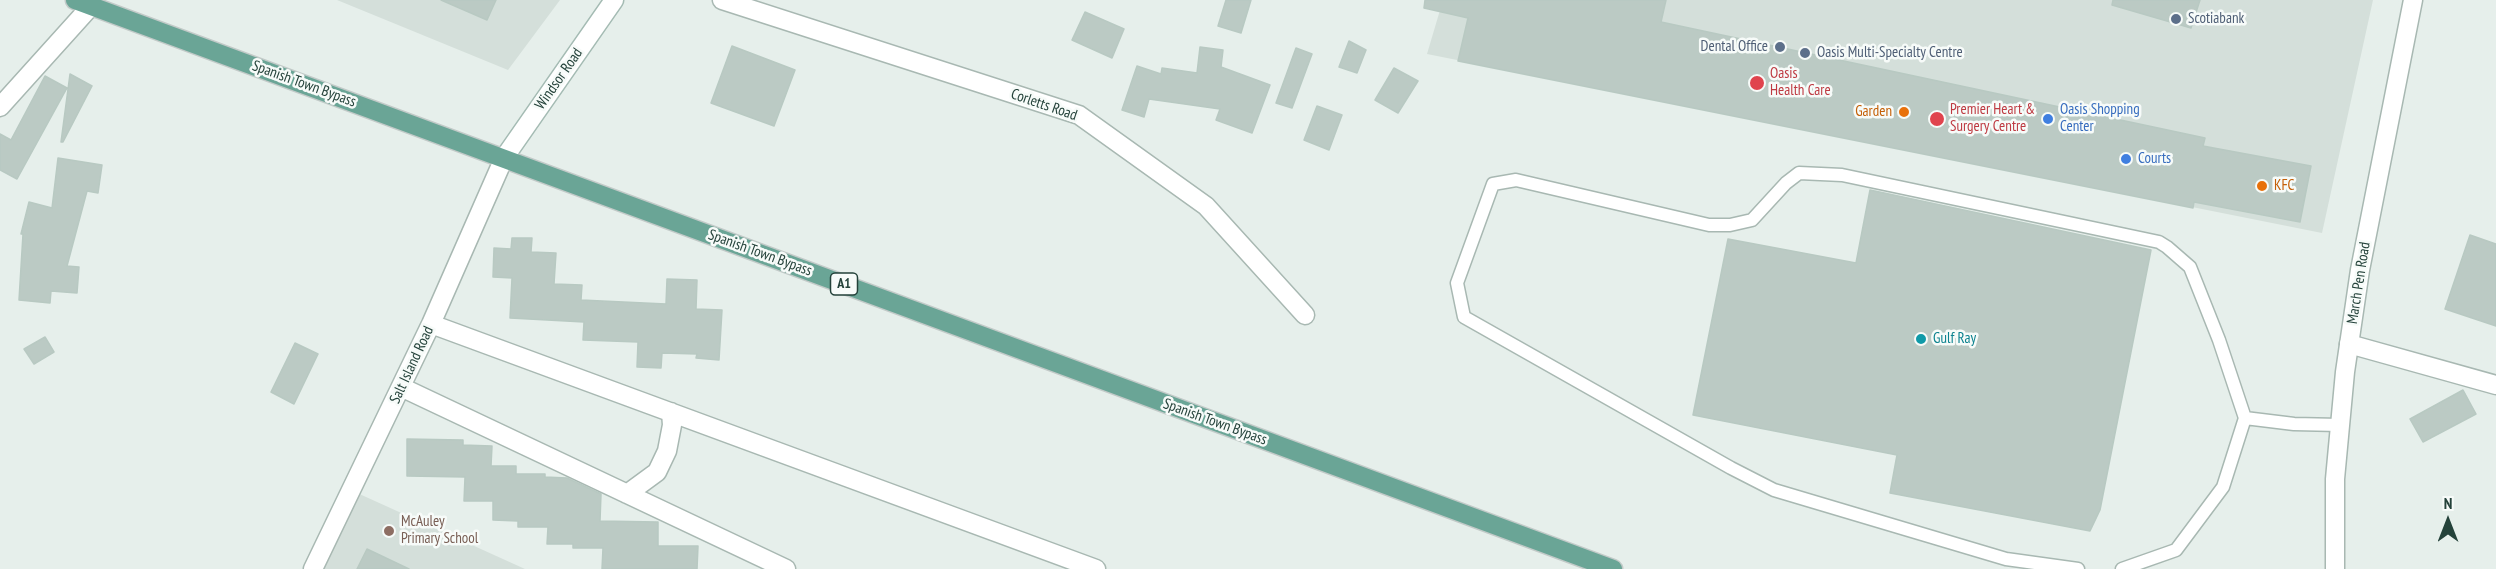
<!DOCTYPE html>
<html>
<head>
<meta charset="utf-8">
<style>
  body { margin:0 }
  #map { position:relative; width:2496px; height:569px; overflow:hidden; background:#e6efeb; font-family:"PT Sans Narrow",sans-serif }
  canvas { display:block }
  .north { position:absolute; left:2418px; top:491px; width:60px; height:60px; -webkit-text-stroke:4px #f7fbf9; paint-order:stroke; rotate:0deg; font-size:16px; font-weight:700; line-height:24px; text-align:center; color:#24423a }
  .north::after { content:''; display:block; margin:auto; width:21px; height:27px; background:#24423a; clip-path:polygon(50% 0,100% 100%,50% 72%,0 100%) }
</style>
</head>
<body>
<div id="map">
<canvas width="2496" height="569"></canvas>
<div class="north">N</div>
</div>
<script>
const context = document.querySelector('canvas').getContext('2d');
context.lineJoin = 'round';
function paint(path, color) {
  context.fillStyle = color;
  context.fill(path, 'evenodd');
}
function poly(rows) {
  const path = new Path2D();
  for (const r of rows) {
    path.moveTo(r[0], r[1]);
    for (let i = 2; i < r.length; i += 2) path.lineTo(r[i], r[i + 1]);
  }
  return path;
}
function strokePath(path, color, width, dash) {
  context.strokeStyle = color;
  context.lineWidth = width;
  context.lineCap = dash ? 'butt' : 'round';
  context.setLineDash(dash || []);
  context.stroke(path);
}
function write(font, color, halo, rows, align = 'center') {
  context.font = font + ' "PT Sans Narrow",sans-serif';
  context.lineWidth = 5;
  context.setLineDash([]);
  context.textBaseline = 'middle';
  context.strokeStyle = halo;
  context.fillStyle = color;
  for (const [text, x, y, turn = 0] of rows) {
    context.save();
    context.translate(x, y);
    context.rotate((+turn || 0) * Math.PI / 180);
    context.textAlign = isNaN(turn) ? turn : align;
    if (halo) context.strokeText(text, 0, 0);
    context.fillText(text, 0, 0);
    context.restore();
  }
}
const built = poly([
  [337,0,560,0,508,70],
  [1443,0,2373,0,2322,233,1427,54],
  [355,492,525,569,320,569]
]);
const building = poly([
  [441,0,496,0,487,20,441,0],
  [1226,0,1251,0,1241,33,1218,26,1226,0],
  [1425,0,1666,0,1661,22,2205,138,2203,146,2311,166,2300,222,2194,202,2193,208,1458,61,1468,18,1424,8,1425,0],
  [2113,0,2200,0,2191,28,2112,5,2113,0],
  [1085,12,1124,29,1112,58,1072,40,1085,12],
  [1349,41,1366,50,1357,73,1339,67,1349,41],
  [732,46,795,70,774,126,711,103,732,46],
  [1200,47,1223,50,1221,67,1270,85,1252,133,1216,120,1220,109,1149,99,1144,117,1122,110,1137,66,1161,74,1162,68,1197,73,1200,47],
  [1296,48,1312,54,1292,108,1276,103,1296,48],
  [1394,68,1418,81,1398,113,1375,100,1394,68],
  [70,74,92,86,63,142,61,142,70,74],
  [45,76,67,88,17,179,0,170,0,134,11,140,45,76],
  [1317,106,1342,115,1329,150,1304,140,1317,106],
  [58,158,102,165,98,193,87,191,67,266,79,267,77,293,51,291,50,303,19,300,23,234,21,234,29,202,52,208,58,158],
  [1870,190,2151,250,2100,510,2090,531,1890,493,1897,455,1693,415,1728,239,1856,263,1870,190],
  [2470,235,2496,244,2496,326,2445,309,2470,235],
  [512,238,532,238,531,252,556,253,554,284,582,285,581,300,666,304,667,279,697,280,696,309,722,310,719,360,696,358,697,354,662,353,661,368,637,367,638,342,583,340,584,322,510,318,512,278,493,277,494,248,511,249,512,238],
  [45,337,54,352,34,364,24,349,45,337],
  [295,343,318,354,294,404,271,392,295,343],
  [2463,390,2476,414,2423,442,2410,419,2463,390],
  [407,439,463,440,463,445,492,446,491,466,516,466,516,474,545,474,545,477,567,478,601,494,600,521,658,522,658,546,698,546,697,569,602,569,603,548,573,548,573,544,547,544,548,527,518,527,518,521,493,520,493,501,464,501,465,477,407,476,407,439],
  [367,549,409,569,357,569,367,549]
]);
const service = poly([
  [2245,418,2294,424,2340,425],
  [2078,569,2006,559,1774,490,1731,468,1464,317,1457,283,1493,184,1516,180,1709,225,1730,225,1752,220,1786,183,1799,173,1842,175,2159,242,2167,247,2190,267,2219,340,2245,418,2223,487,2176,550,2122,569]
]);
const minor = poly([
  [722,0,1079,115,1206,206,1305,315],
  [0,107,91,6],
  [431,324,1096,569],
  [2349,344,2496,385],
  [401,387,786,569],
  [627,494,657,472,667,451,672,425,671,412],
  [313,569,431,324,504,158]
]);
const tertiary = poly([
  [2335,569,2335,479,2345,372,2360,270,2413,0]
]);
const secondary = poly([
  [504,158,614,0]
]);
const primary = poly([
  [75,0,1613,569]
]);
const markers = [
  [2176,19,6,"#5c6f8a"],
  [1780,47,6,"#5c6f8a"],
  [1805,53,6,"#5c6f8a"],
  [1757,83,8,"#e0444e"],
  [1904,112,6,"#e8710a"],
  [1937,119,8,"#e0444e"],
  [2048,119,6,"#3f7fe0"],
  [2126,159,6,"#3f7fe0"],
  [2262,186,6,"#e8710a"],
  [1921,339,6,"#0f9aa8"],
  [389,531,6,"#8d6e63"]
];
const shields = [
  [844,284,27]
];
const shieldNames = [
  ["A1",844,284]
];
const serviceNames = [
  ["Scotiabank",2188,19],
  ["Dental Office",1768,47,"right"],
  ["Oasis Multi-Specialty Centre",1817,53]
];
const healthNames = [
  ["Oasis",1770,74],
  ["Health Care",1770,91],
  ["Premier Heart &",1950,110],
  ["Surgery Centre",1950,127]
];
const streetNames = [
  ["Windsor Road",559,79,-55],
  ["Spanish Town Bypass",304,84,20],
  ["Corletts Road",1044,105,19],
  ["Spanish Town Bypass",760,253,20],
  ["March Pen Road",2359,283,-81],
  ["Salt Island Road",412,365,-65],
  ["Spanish Town Bypass",1215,422,20]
];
const shopNames = [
  ["Oasis Shopping",2060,110],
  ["Center",2060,127],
  ["Courts",2138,159]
];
const foodNames = [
  ["Garden",1892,112],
  ["KFC",2274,186,"left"]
];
const cultureNames = [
  ["Gulf Ray",1933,339]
];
const educationNames = [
  ["McAuley",401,522],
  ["Primary School",401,539]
];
paint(built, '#d4dfda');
paint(building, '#bbcac4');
strokePath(building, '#b8c9c2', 1.5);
strokePath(service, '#a8b8b2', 15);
strokePath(minor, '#a8b8b2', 21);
strokePath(tertiary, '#a8b8b2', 21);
strokePath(secondary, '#a4bbb3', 21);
strokePath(primary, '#c2cac8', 21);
strokePath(service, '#fff', 12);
strokePath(minor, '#fff', 18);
strokePath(tertiary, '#fff', 18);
strokePath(secondary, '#fff', 18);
strokePath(primary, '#6aa596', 18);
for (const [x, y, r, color] of markers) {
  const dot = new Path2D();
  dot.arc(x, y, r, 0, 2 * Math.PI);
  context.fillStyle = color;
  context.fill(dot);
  strokePath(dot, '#f7fbf9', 2);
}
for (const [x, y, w] of shields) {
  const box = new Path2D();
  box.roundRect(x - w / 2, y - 11, w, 22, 4.5);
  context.fillStyle = '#f7fbf9';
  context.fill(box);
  strokePath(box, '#24423a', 1.5);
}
write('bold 14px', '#24423a', null, shieldNames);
write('15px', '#4e5e75', '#f7fbf9', serviceNames, 'left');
write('15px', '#be3a42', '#f7fbf9', healthNames, 'left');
write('15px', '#24423a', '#f7fbf9', streetNames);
write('15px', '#366cbe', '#f7fbf9', shopNames, 'left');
write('15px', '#c56008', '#f7fbf9', foodNames, 'right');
write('15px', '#0d838f', '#f7fbf9', cultureNames, 'left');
write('15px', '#785e54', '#f7fbf9', educationNames, 'left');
</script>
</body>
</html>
